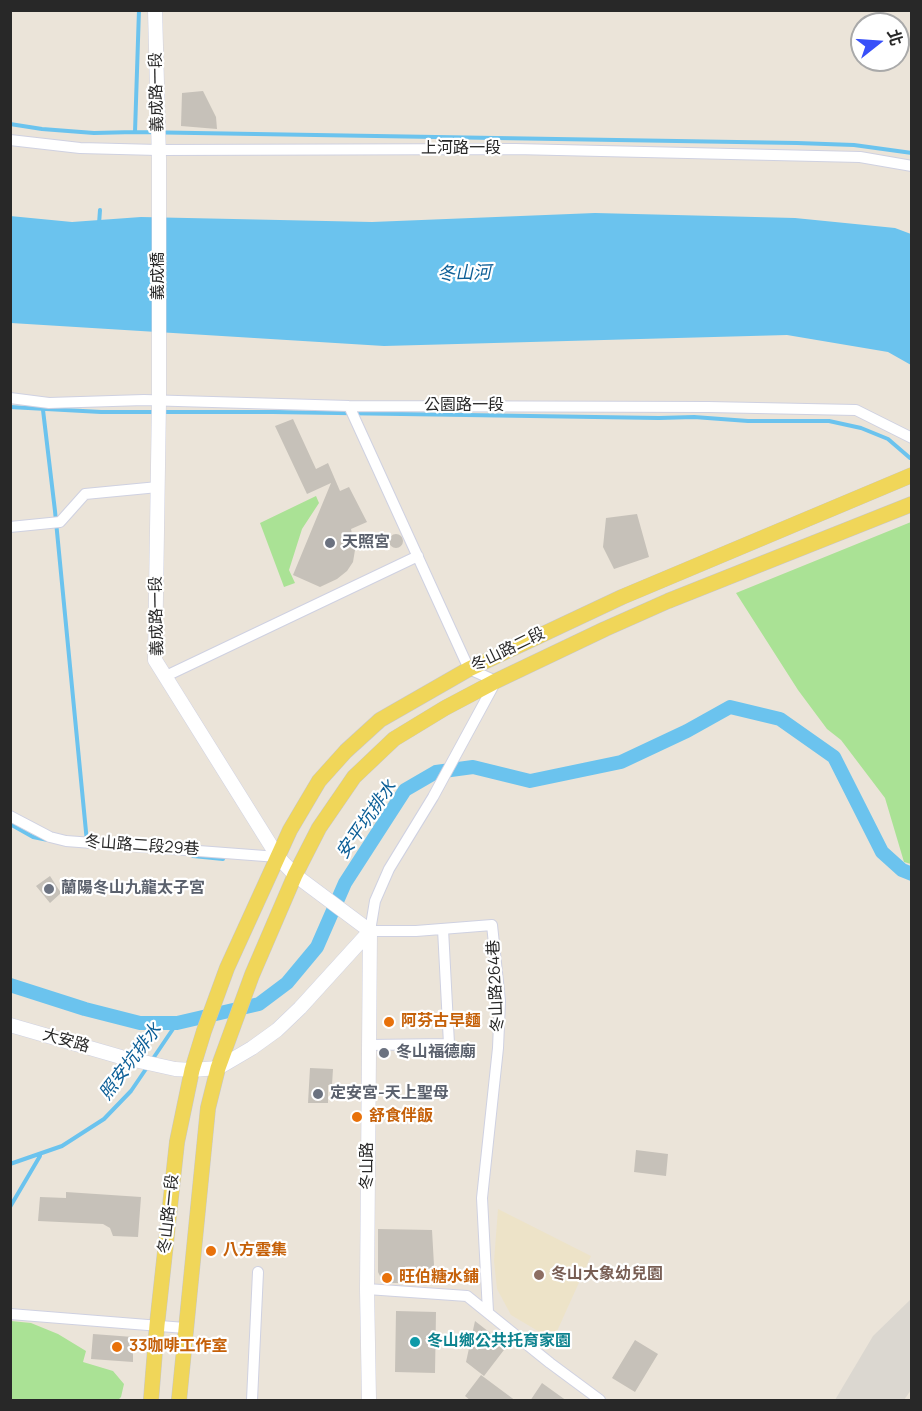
<!DOCTYPE html>
<html>
<head>
<meta charset="utf-8">
<style>
  body { margin:0 }
  #map { position:relative; width:922px; height:1411px; overflow:hidden; background:#ebe4d9; font-family:Manrope,"Noto Sans TC",sans-serif }
  canvas { display:block }
  .frame { position:absolute; inset:0; border:12px solid #282828; pointer-events:none }
  .north { position:absolute; left:850px; top:12px; width:60px; height:60px; box-sizing:border-box; background:#fff; border:2px solid #a9a9a9; border-radius:50%; rotate:73deg; font-size:16px; font-weight:700; line-height:24px; text-align:center; color:#282828 }
  .north::after { content:''; display:block; margin:auto; width:21px; height:27px; background:#3850f9; clip-path:polygon(50% 0,100% 100%,50% 72%,0 100%) }
</style>
</head>
<body>
<div id="map">
<canvas width="922" height="1411"></canvas>
<div class="frame"></div>
<div class="north">北</div>
</div>
<script>
const context = document.querySelector('canvas').getContext('2d');
context.lineJoin = 'round';
function paint(path, color) {
  context.fillStyle = color;
  context.fill(path, 'evenodd');
}
function poly(rows) {
  const path = new Path2D();
  for (const r of rows) {
    if (r.length === 3) {
      path.moveTo(r[0] + r[2], r[1]);
      path.arc(r[0], r[1], r[2], 0, 2 * Math.PI);
      continue;
    }
    path.moveTo(r[0], r[1]);
    for (let i = 2; i < r.length; i += 2) path.lineTo(r[i], r[i + 1]);
  }
  return path;
}
function strokePath(path, color, width, dash) {
  context.strokeStyle = color;
  context.lineWidth = width;
  context.lineCap = dash ? 'butt' : 'round';
  context.setLineDash(dash || []);
  context.stroke(path);
}
function write(font, color, halo, rows, align = 'center') {
  context.font = font + ' Manrope,"Noto Sans TC",sans-serif';
  context.lineWidth = 4.5;
  context.setLineDash([]);
  context.textBaseline = 'middle';
  context.strokeStyle = halo;
  context.fillStyle = color;
  for (const [text, x, y, turn = 0] of rows) {
    context.save();
    context.translate(x, y);
    context.rotate((+turn || 0) * Math.PI / 180);
    context.textAlign = isNaN(turn) ? turn : align;
    if (halo) context.strokeText(text, 0, 0);
    context.fillText(text, 0, 0);
    context.restore();
  }
}
const education = poly([
  [498,1209,591,1256,553,1340,511,1315,497,1289,494,1261]
]);
const green = poly([
  [316,496,319,503,302,529,289,570,295,583,284,587,260,523],
  [911,522,911,864,904,862,885,798,841,740,827,729,798,690,736,593],
  [11,1321,31,1323,58,1334,86,1351,83,1362,113,1371,124,1384,121,1397,118,1400,11,1400]
]);
const plaza = poly([
  [911,1299,911,1390,904,1400,835,1400,873,1336]
]);
const water = poly([
  [595,213,795,218,895,228,911,234,911,365,888,352,787,335,384,346,11,323,10,216,72,222,141,217,372,222]
]);
const stream = poly([
  [10,124,42,129,94,133,135,132,797,143,854,145,912,153],
  [135,132,139,10],
  [99,224,100,210],
  [10,407,101,412,273,412,659,418,694,417,748,421,829,421,861,428,888,439,910,458],
  [43,410,55,511,87,842],
  [10,824,33,837,48,840],
  [193,856,223,859],
  [152,1060,177,1023],
  [10,1164,62,1146,104,1119,131,1091,148,1066],
  [10,1207,40,1156]
]);
const canal = poly([
  [10,985,85,1009,140,1023,177,1023,259,1004,287,983,317,947,345,883,405,790,436,772,473,767,530,781,621,762,687,731,730,707,780,719,834,757,882,852,902,870,912,874]
]);
const building = poly([
  [203,91,216,117,217,129,181,126,182,93],
  [293,419,316,469,328,463,340,491,349,487,367,522,351,529,355,550,353,562,347,571,337,579,320,587,293,575,331,483,307,494,275,426],
  [637,514,649,557,614,569,603,547,606,518],
  [396,541,7],
  [50,876,61,893,50,903,36,886],
  [310,1068,333,1069,332,1085,328,1085,328,1103,308,1103],
  [636,1150,668,1154,666,1176,634,1172],
  [66,1192,141,1197,138,1237,113,1236,110,1228,103,1224,38,1221,40,1197,66,1198],
  [378,1229,432,1230,435,1283,387,1283,380,1276,378,1272],
  [396,1311,436,1312,435,1373,395,1372],
  [475,1321,507,1346,484,1376,466,1362],
  [93,1334,133,1337,133,1362,91,1359],
  [635,1340,658,1354,635,1392,612,1378],
  [481,1375,516,1401,471,1401,465,1396],
  [542,1383,567,1401,530,1401]
]);
const street = poly([
  [10,140,80,148,158,150,515,149,860,157,912,166],
  [10,398,49,403,144,400,349,406,708,407,856,410,912,438],
  [349,406,469,669,496,681,433,797,389,869,375,901,370,931,416,931,492,925,500,1001,498,1048,482,1198,488,1312],
  [10,527,60,522,85,494,158,487],
  [166,676,418,556],
  [10,816,50,837,66,841,278,857],
  [369,1045,449,1044,443,929],
  [367,1289,467,1296,550,1363,600,1400],
  [10,1314,185,1328],
  [252,1400,258,1272]
]);
const secondary = poly([
  [155,10,159,159,159,401,155,660,278,857,295,875,370,931],
  [10,1025,121,1057,175,1069,192,1070,218,1068,252,1048,277,1030,300,1008,370,931],
  [369,1400,367,1289,370,931]
]);
const primary = poly([
  [151,1400,157,1325,177,1142,192,1070,204,1031,227,968,290,830,319,781,346,751,380,720,469,669,622,597,912,475],
  [179,1400,208,1108,218,1068,252,975,295,875,319,828,354,777,394,739,445,708,496,681,605,629,668,601,912,504]
]);
const markers = [
  [330,543,6,"#6b7280"],
  [49,889,6,"#6b7280"],
  [389,1022,6,"#e8710a"],
  [384,1053,6,"#6b7280"],
  [318,1094,6,"#6b7280"],
  [357,1117,6,"#e8710a"],
  [211,1251,6,"#e8710a"],
  [539,1275,6,"#8d6e63"],
  [387,1278,6,"#e8710a"],
  [415,1342,6,"#0f9aa8"],
  [117,1347,6,"#e8710a"]
];
const streetNames = [
  ["義成路一段",157,92,-91],
  ["上河路一段",461,149],
  ["義成橋",159,276,-90],
  ["公園路一段",464,406],
  ["義成路一段",157,616,-91],
  ["冬山路二段",508,650,-26],
  ["冬山路二段29巷",142,846,4],
  ["冬山路264巷",496,986,-93],
  ["大安路",66,1041,16],
  ["冬山路",368,1166,-90],
  ["冬山路一段",169,1214,-84]
];
const worshipNames = [
  ["天照宮",342,543],
  ["蘭陽冬山九龍太子宮",61,889],
  ["冬山福德廟",396,1053],
  ["定安宮-天上聖母",330,1094]
];
const foodNames = [
  ["阿芬古早麵",401,1022],
  ["舒食伴飯",369,1117],
  ["八方雲集",223,1251],
  ["旺伯糖水鋪",399,1278],
  ["33咖啡工作室",129,1347]
];
const educationNames = [
  ["冬山大象幼兒園",551,1275]
];
const cultureNames = [
  ["冬山鄉公共托育家園",427,1342]
];
const waterNames = [
  ["冬山河",464,274,-2],
  ["安平坑排水",367,820,-55],
  ["照安坑排水",131,1062,-53]
];
paint(education, '#ede3c8');
paint(green, '#aae295');
paint(plaza, '#dbd7d0');
paint(water, '#6bc3ee');
strokePath(stream, '#6bc3ee', 4);
strokePath(canal, '#6bc3ee', 14);
paint(building, '#c6c1b9');
strokePath(street, '#cfd1e1', 12);
strokePath(secondary, '#cfd1e1', 15);
strokePath(primary, '#c7c7c7', 16);
strokePath(street, '#fff', 10);
strokePath(secondary, '#fff', 14);
strokePath(primary, '#f0d659', 15);
for (const [x, y, r, color] of markers) {
  const dot = new Path2D();
  dot.arc(x, y, r, 0, 2 * Math.PI);
  context.fillStyle = color;
  context.fill(dot);
  strokePath(dot, '#fff', 2);
}
write('16px', '#282828', '#fff', streetNames);
write('bold 16px', '#5b616d', '#fff', worshipNames, 'left');
write('bold 16px', '#c56008', '#fff', foodNames, 'left');
write('bold 16px', '#785e54', '#fff', educationNames, 'left');
write('bold 16px', '#0d838f', '#fff', cultureNames, 'left');
write('italic 18px', '#0d5f97', '#fff', waterNames);
</script>
</body>
</html>
